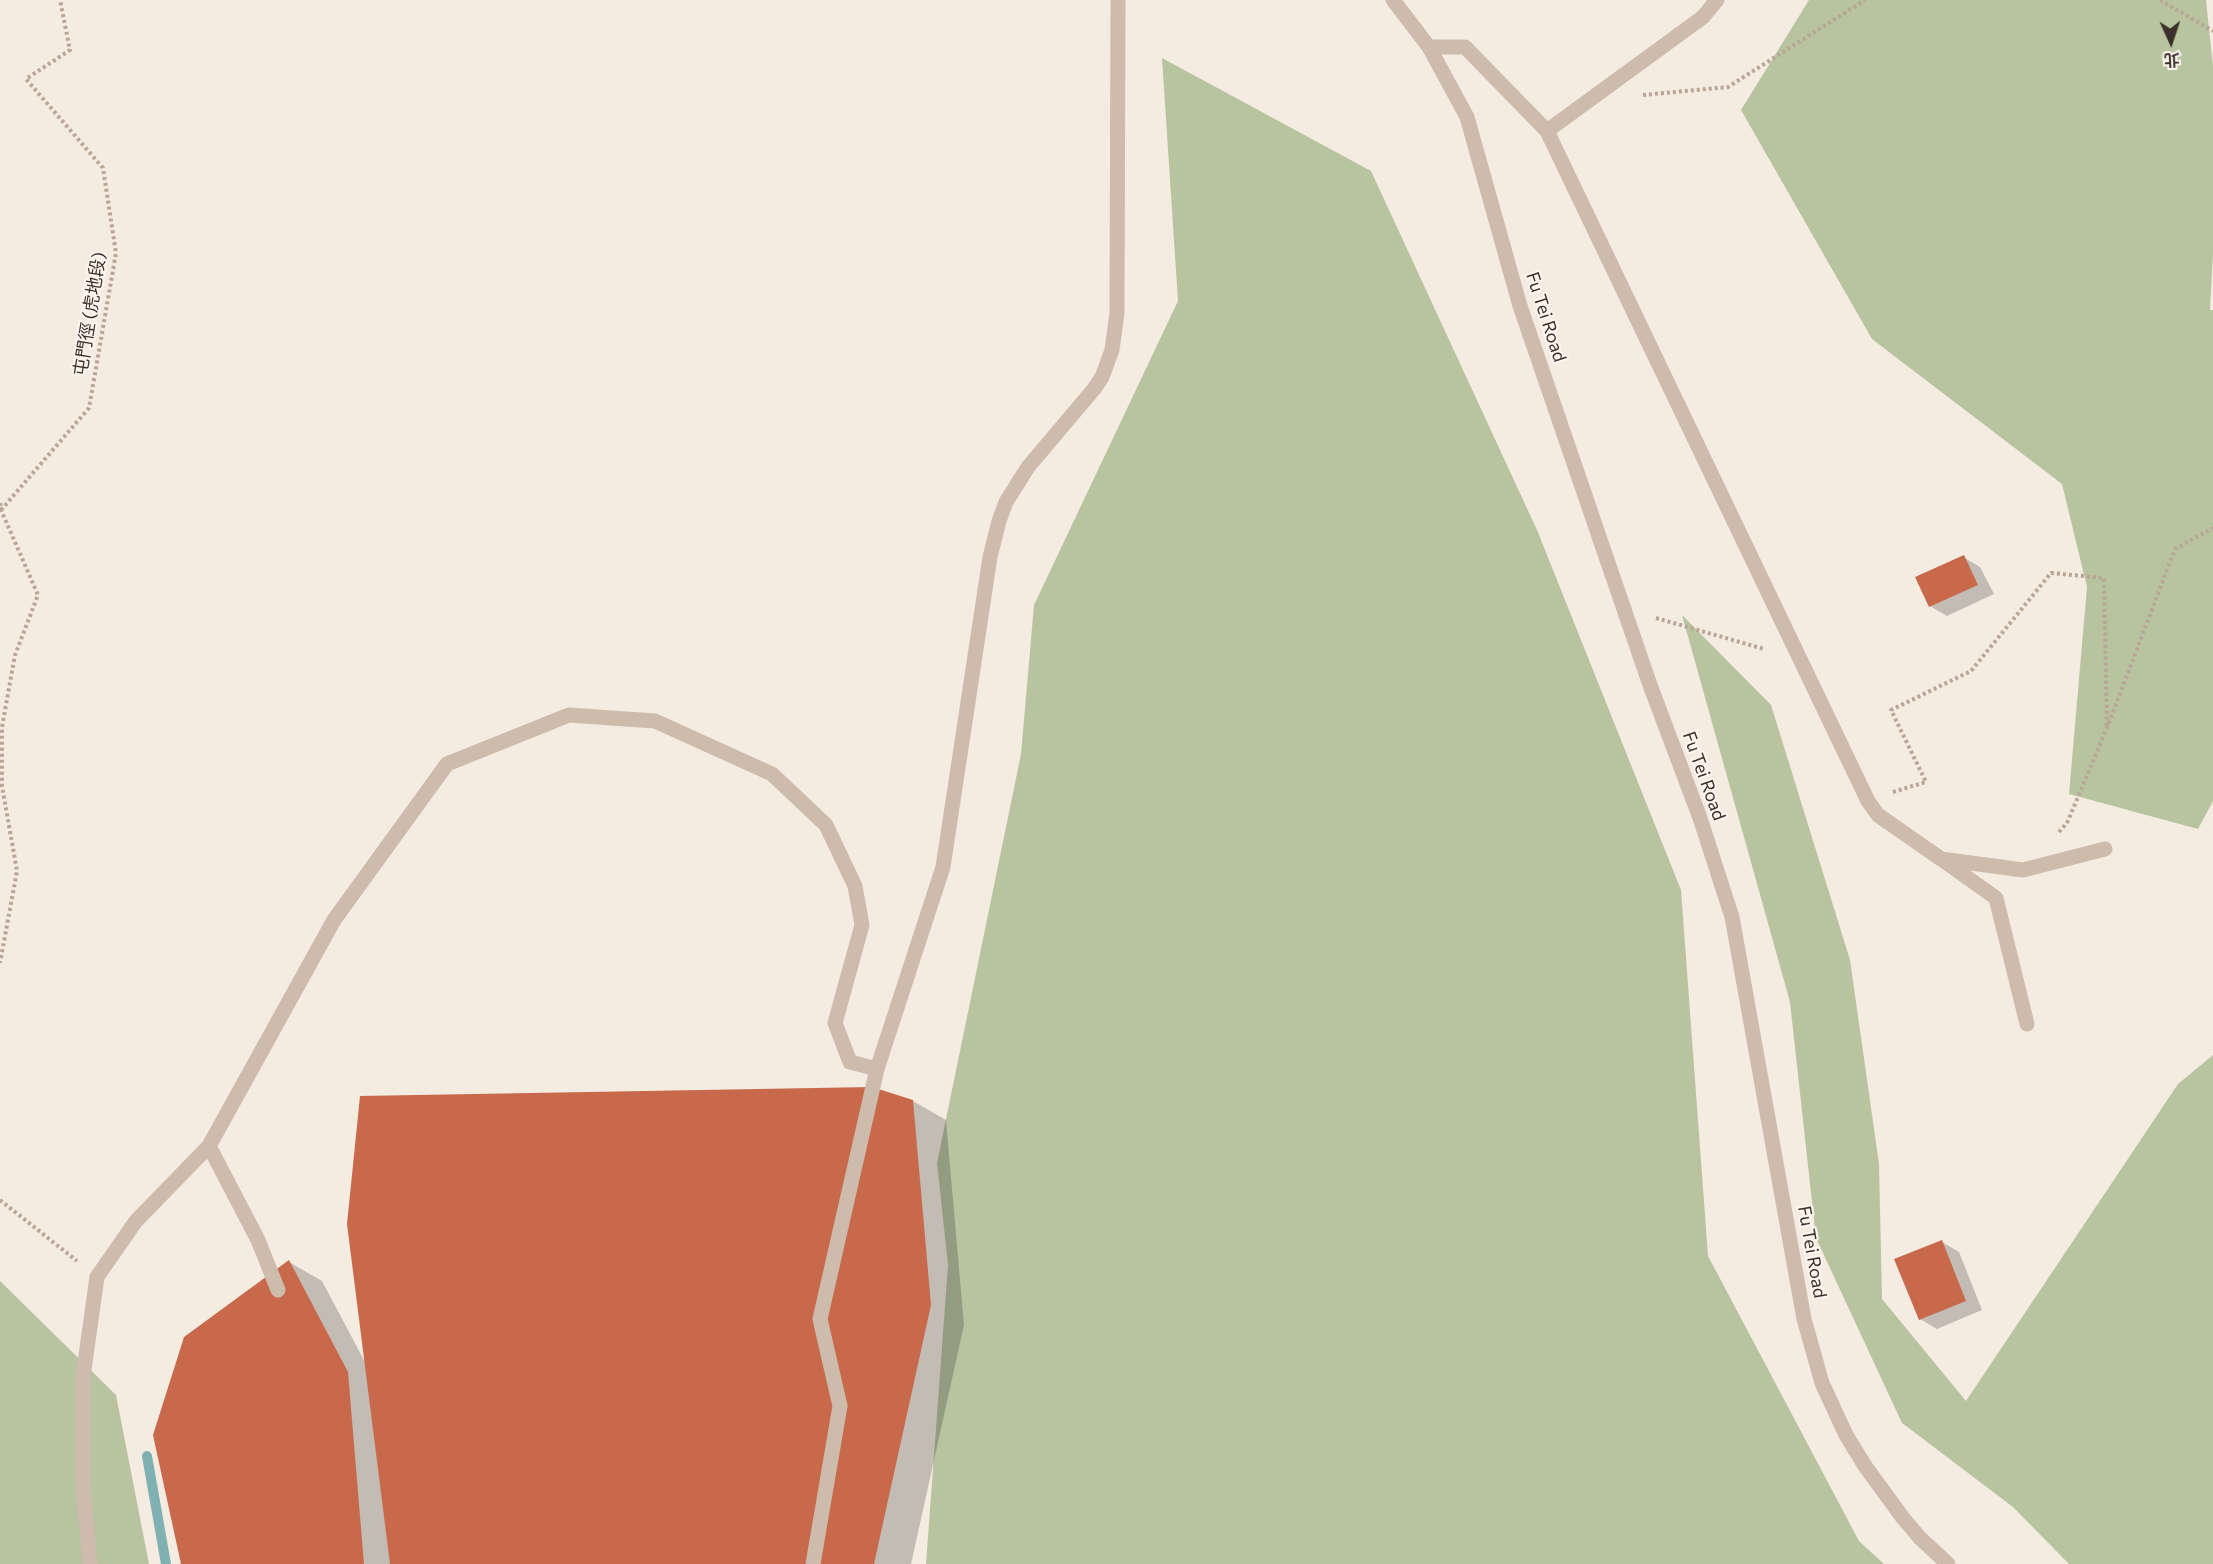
<!DOCTYPE html>
<html>
<head>
<meta charset="utf-8">
<style>
  body { margin:0 }
  #map { position:relative; width:2213px; height:1564px; overflow:hidden; background:#f4ebe1; font-family:Commissioner,"Noto Sans TC",sans-serif }
  canvas { display:block }
  .north { position:absolute; left:2141px; top:12px; width:60px; height:60px; -webkit-text-stroke:4px #fbf5ee; paint-order:stroke; rotate:177deg; font-size:16px; font-weight:700; line-height:24px; text-align:center; color:#3b302b }
  .north::after { content:''; display:block; margin:auto; width:21px; height:27px; background:#3b302b; clip-path:polygon(50% 0,100% 100%,50% 72%,0 100%) }
</style>
</head>
<body>
<div id="map">
<canvas width="2213" height="1564"></canvas>
<div class="north">北</div>
</div>
<script>
const context = document.querySelector('canvas').getContext('2d');
context.lineJoin = 'round';
function paint(path, color) {
  context.fillStyle = color;
  context.fill(path, 'evenodd');
}
function poly(rows) {
  const path = new Path2D();
  for (const r of rows) {
    path.moveTo(r[0], r[1]);
    for (let i = 2; i < r.length; i += 2) path.lineTo(r[i], r[i + 1]);
  }
  return path;
}
function strokePath(path, color, width, dash) {
  context.strokeStyle = color;
  context.lineWidth = width;
  context.lineCap = dash ? 'butt' : 'round';
  context.setLineDash(dash || []);
  context.stroke(path);
}
function write(font, color, halo, rows, align = 'center') {
  context.font = font + ' Commissioner,"Noto Sans TC",sans-serif';
  context.lineWidth = 4.5;
  context.setLineDash([]);
  context.textBaseline = 'middle';
  context.strokeStyle = halo;
  context.fillStyle = color;
  for (const [text, x, y, turn = 0] of rows) {
    context.save();
    context.translate(x, y);
    context.rotate((+turn || 0) * Math.PI / 180);
    context.textAlign = isNaN(turn) ? turn : align;
    if (halo) context.strokeText(text, 0, 0);
    context.fillText(text, 0, 0);
    context.restore();
  }
}
const green = poly([
  [1809,0,2206,0,2213,66,2213,253,2210,310,2213,310,2213,801,2198,829,2069,794,2087,587,2062,484,1872,339,1741,110],
  [1162,58,1371,171,1537,530,1681,890,1708,1256,1859,1541,1884,1564,926,1564,948,1265,937,1163,1021,754,1034,605,1178,301],
  [1682,615,1771,705,1850,960,1879,1164,1882,1299,1966,1401,2178,1084,2213,1055,2213,1564,2069,1564,2013,1507,1902,1423,1816,1238,1790,1002],
  [0,1281,116,1395,149,1564,0,1564]
]);
const shadow = poly([
  [1963,557,1980,567,1994,594,1947,616,1930,606],
  [913,1101,946,1120,964,1325,911,1564,183,1564,289,1262,322,1281,366,1364],
  [1942,1242,1959,1252,1982,1310,1937,1329,1920,1319]
]);
const stream = poly([
  [147,1456,166,1564]
]);
const building = poly([
  [1964,555,1978,585,1929,607,1915,577],
  [872,1087,913,1100,931,1305,874,1564,390,1564,347,1224,360,1096],
  [1942,1240,1966,1301,1919,1320,1894,1259],
  [289,1260,348,1372,364,1564,181,1564,153,1435,184,1337]
]);
const path = poly([
  [2160,0,2213,31],
  [1643,95,1728,87,1865,0],
  [0,503,1,510,38,595,15,655,2,727,2,786,17,871,0,963],
  [1,510,89,408,116,253,103,168,26,79,70,50,60,0],
  [1656,618,1764,649],
  [1893,792,1926,782,1891,710,1971,671,2051,573,2104,578,2107,728],
  [2059,832,2067,823,2107,728,2175,549,2213,528],
  [0,1200,77,1261]
]);
const lane = poly([
  [209,1146,258,1240,278,1290],
  [90,1564,83,1485,83,1377,97,1277,136,1221,209,1146,334,920,447,764,569,715,655,721,772,774,826,825,855,886,862,925,835,1023,850,1062,877,1069,820,1319,840,1406,813,1564]
]);
const street = poly([
  [1393,0,1429,47,1467,117,1520,306,1650,685,1700,818,1732,917,1804,1319,1822,1383,1846,1435,1865,1466,1903,1518,1920,1538,1948,1564],
  [1429,47,1465,47,1547,131,1868,801,1878,815,1941,859,2023,870,2105,849],
  [1547,131,1703,17,1717,0],
  [1944,861,1996,898,2027,1024],
  [877,1069,943,867,990,557,999,521,1006,502,1028,467,1094,389,1102,377,1112,350,1117,313,1118,0]
]);
const streetNames = [
  ["屯門徑 (虎地段)",90,314,-81],
  ["Fu Tei Road",1546,317,72],
  ["Fu Tei Road",1704,776,70],
  ["Fu Tei Road",1812,1252,80]
];
paint(green, '#b8c4a0');
paint(shadow, '#0003');
strokePath(stream, '#7fb0b2', 10);
paint(building, '#c8694b');
strokePath(path, '#b9a596', 4, [3, 3]);
strokePath(lane, '#cdbbac', 15);
strokePath(street, '#cdbbac', 15);
write('18px', '#3b302b', '#fbf5ee', streetNames);
</script>
</body>
</html>
